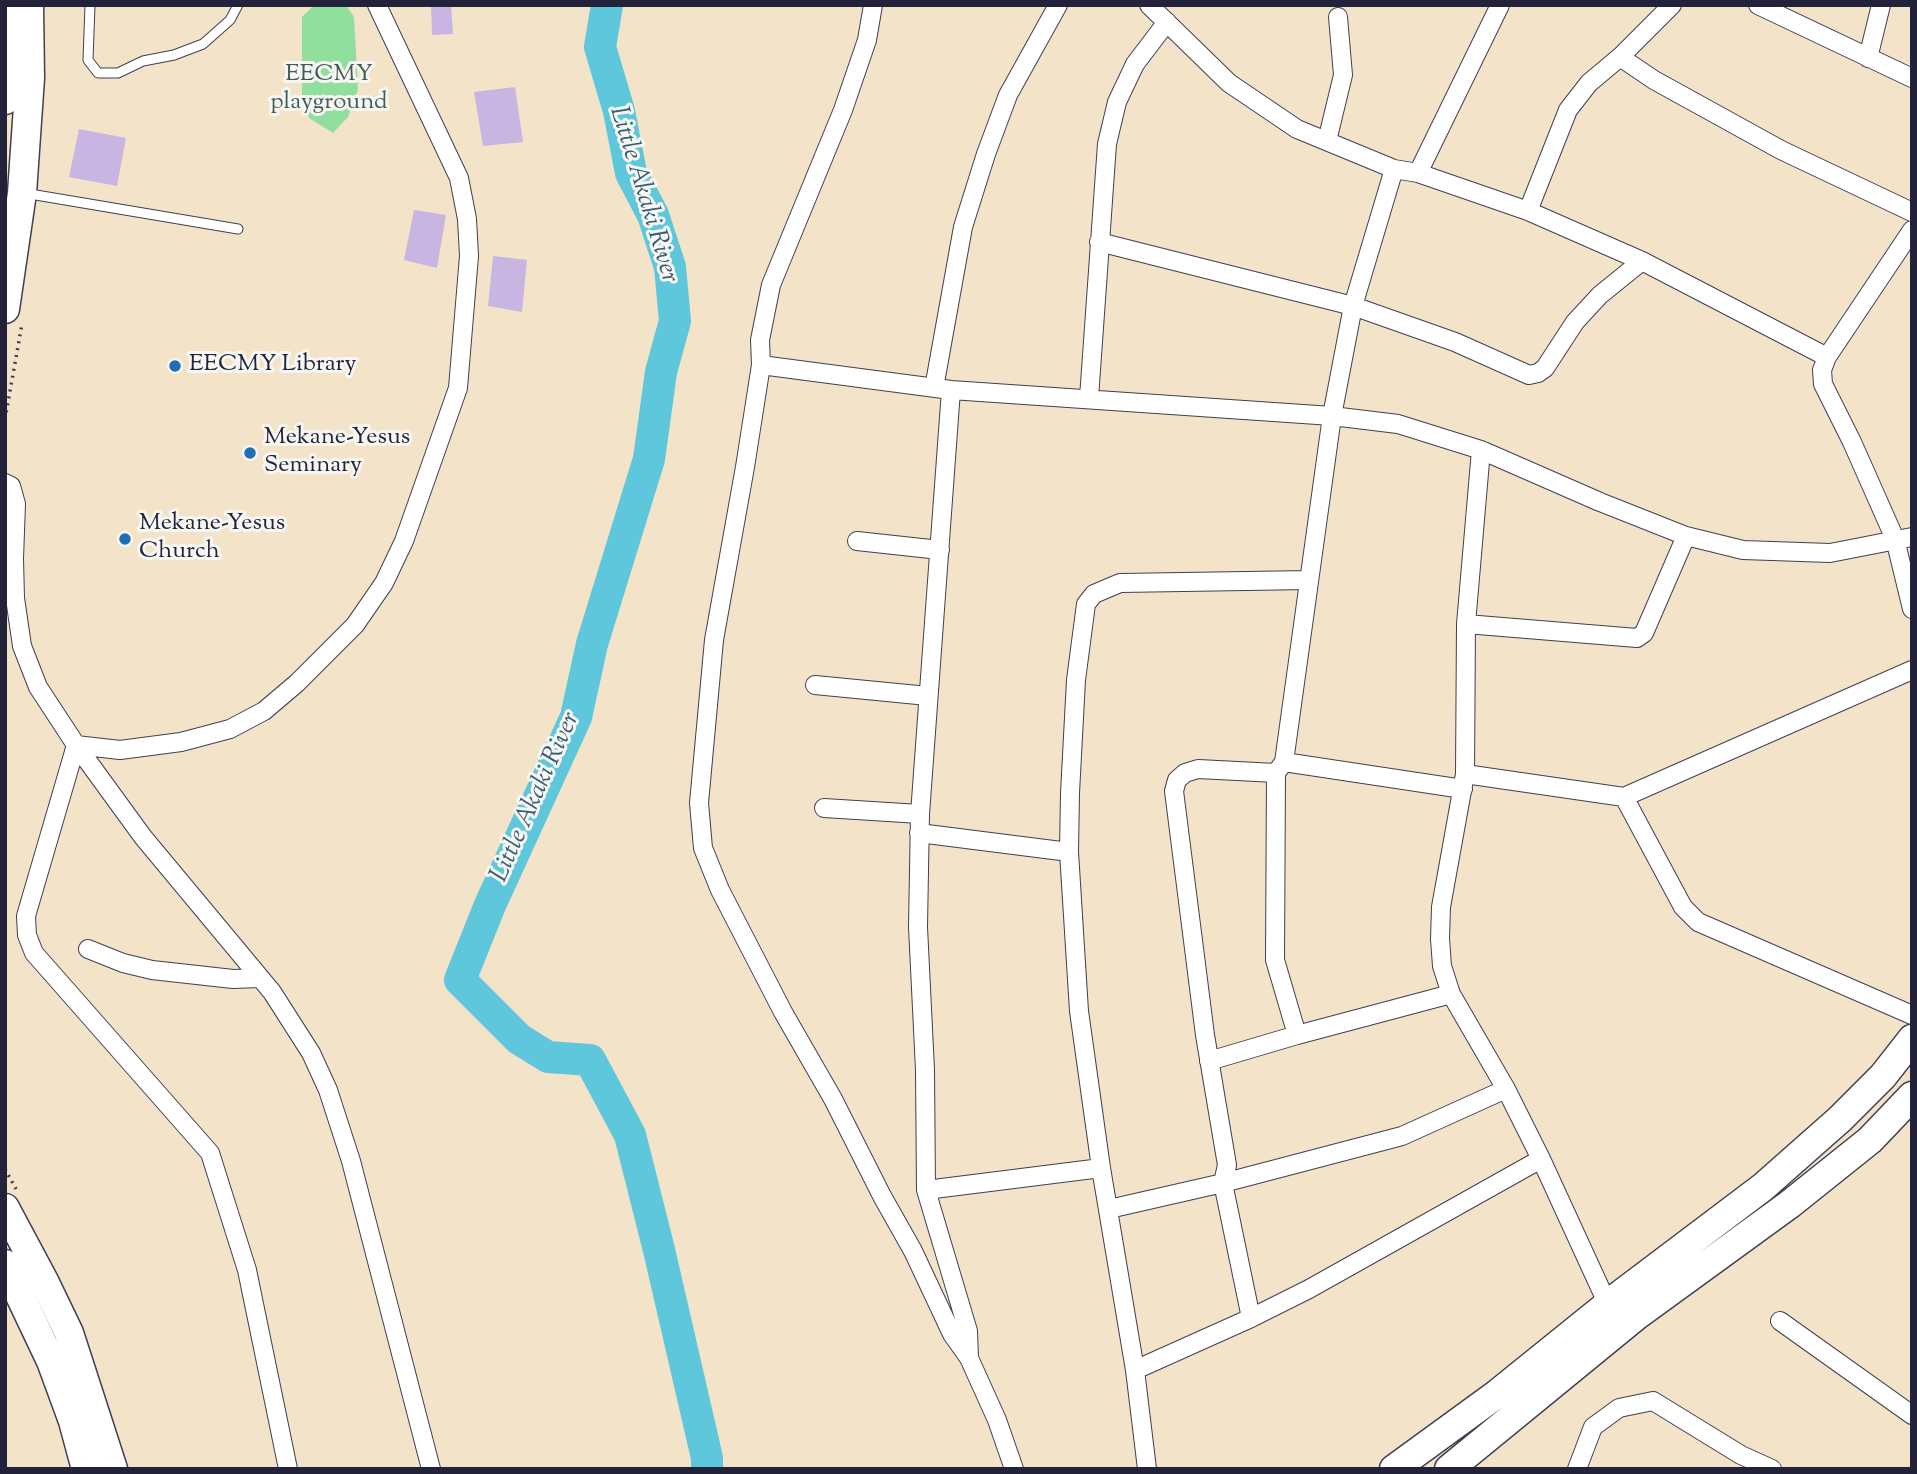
<!DOCTYPE html>
<html>
<head>
<meta charset="utf-8">
<style>
  body { margin:0 }
  #map { position:relative; width:1917px; height:1474px; overflow:hidden; background:#f2e3c9; font-family:"Sorts Mill Goudy",serif }
  canvas { display:block }
  .frame { position:absolute; inset:0; border:7px solid #22223b; pointer-events:none }
</style>
</head>
<body>
<div id="map">
<canvas width="1917" height="1474"></canvas>
<div class="frame"></div>
</div>
<script>
const context = document.querySelector('canvas').getContext('2d');
context.lineJoin = 'round';
function paint(path, color) {
  context.fillStyle = color;
  context.fill(path, 'evenodd');
}
function poly(rows) {
  const path = new Path2D();
  for (const r of rows) {
    path.moveTo(r[0], r[1]);
    for (let i = 2; i < r.length; i += 2) path.lineTo(r[i], r[i + 1]);
  }
  return path;
}
function strokePath(path, color, width, dash) {
  context.strokeStyle = color;
  context.lineWidth = width;
  context.lineCap = dash ? 'butt' : 'round';
  context.setLineDash(dash || []);
  context.stroke(path);
}
function write(font, color, halo, rows, align = 'center') {
  context.font = font + ' "Sorts Mill Goudy",serif';
  context.lineWidth = 6;
  context.setLineDash([]);
  context.textBaseline = 'middle';
  context.strokeStyle = halo;
  context.fillStyle = color;
  for (const [text, x, y, turn = 0] of rows) {
    context.save();
    context.translate(x, y);
    context.rotate((+turn || 0) * Math.PI / 180);
    context.textAlign = isNaN(turn) ? turn : align;
    if (halo) context.strokeText(text, 0, 0);
    context.fillText(text, 0, 0);
    context.restore();
  }
}
const green = poly([
  [314,5,346,5,354,17,358,90,348,117,333,133,309,118,302,99,302,17]
]);
const river = poly([
  [607,5,600,47,619,111,631,173,653,215,670,267,675,321,661,372,649,459,592,644,576,717,490,905,460,980,519,1039,548,1057,590,1060,630,1135,659,1250,707,1458,707,1469]
]);
const building = poly([
  [431,5,451,5,453,34,432,35],
  [515,87,523,142,483,146,474,92],
  [79,129,126,138,117,186,69,177],
  [414,210,446,215,437,268,404,260],
  [493,256,527,260,522,312,488,306]
]);
const path = poly([
  [5,419,22,324],
  [5,1169,16,1189]
]);
const lane = poly([
  [90,5,88,60,98,73,118,73,143,61,174,55,203,44,230,20,238,5],
  [24,193,238,229]
]);
const street = poly([
  [873,5,867,40,843,110,771,285,760,340,761,365,745,467,714,640,699,803,703,848,720,890,783,1012,833,1099,882,1196,913,1251,952,1334,969,1358,997,1420,1014,1469],
  [1149,5,1229,83,1297,129,1394,169,1418,173,1528,211,1642,261,1827,357],
  [1758,5,1912,78],
  [1620,57,1654,80,1781,150,1912,212],
  [1868,58,1881,5],
  [1327,141,1343,75,1338,17],
  [1418,173,1500,5],
  [1528,211,1568,110,1589,83,1620,57,1672,5],
  [1912,230,1827,357,1822,370,1823,384,1852,442,1895,539,1912,609],
  [1099,242,1353,306,1455,342,1529,375,1538,373,1545,368,1575,322,1600,295,1642,261],
  [761,365,951,390,1332,416,1398,424,1481,450,1600,502,1686,536,1743,550,1830,553,1912,537],
  [934,388,963,227,986,154,1008,95,1058,5],
  [951,390,920,814,918,927,925,1070,926,1190,968,1331,969,1358],
  [1089,398,1107,144,1117,102,1135,64,1167,22],
  [1481,450,1466,624,1465,774,1441,907,1440,939,1442,966,1451,994,1506,1089,1541,1159,1608,1305],
  [5,483,11,486,16,504,14,559,15,598,22,646,38,687,76,745,143,837,272,992,311,1053,328,1090,351,1161,431,1469],
  [857,541,940,550],
  [1466,624,1637,638,1644,633,1686,536],
  [815,685,928,696],
  [76,745,120,750,181,742,230,729,264,711,297,683,355,625,384,583,404,541,458,388,469,256,467,219,459,178,377,5],
  [76,745,26,916,27,935,34,953,210,1153,247,1270,288,1469],
  [1284,762,1332,416,1353,306,1394,169],
  [1465,774,1624,797,1912,670],
  [1624,797,1683,907,1698,922,1912,1015],
  [824,808,920,814],
  [919,833,1069,852],
  [88,949,123,963,152,970,233,979,260,978],
  [1297,1035,1275,960,1276,773,1284,762,1463,789],
  [1209,1061,1297,1035,1451,994],
  [926,1190,1101,1168],
  [1109,1209,1223,1183,1402,1136,1506,1089],
  [1251,1318,1223,1183,1227,1165,1205,1035,1174,791,1177,780,1185,773,1198,769,1276,773],
  [1780,1321,1912,1415],
  [1135,1370,1251,1318,1309,1289,1541,1159],
  [1147,1469,1135,1370,1101,1168,1079,1011,1069,852,1070,793,1076,680,1086,604,1094,594,1120,583,1309,580],
  [1577,1469,1593,1427,1619,1408,1653,1401,1741,1455,1772,1469]
]);
const primary = poly([
  [5,100,6,5],
  [5,309,22,193,30,78,29,5],
  [5,1208,44,1281,69,1333,113,1469],
  [5,1264,51,1361,73,1421,86,1469],
  [1394,1469,1497,1394,1616,1298,1763,1187,1840,1119,1883,1076,1912,1039],
  [1449,1469,1636,1316,1790,1204,1870,1140,1912,1096]
]);
const markers = [
  [175,366,7,"#1f6fb2"],
  [250,453,7,"#1f6fb2"],
  [125,539,7,"#1f6fb2"]
];
const parkNames = [
  ["EECMY",329,76],
  ["playground",329,104]
];
const poiNames = [
  ["EECMY Library",189,366],
  ["Mekane-Yesus",264,439],
  ["Seminary",264,467],
  ["Mekane-Yesus",139,525],
  ["Church",139,553]
];
const waterNames = [
  ["Little Akaki River",642,195,73],
  ["Little Akaki River",537,798,-66]
];
paint(green, '#90df9d');
strokePath(river, '#5fc7db', 32);
paint(building, '#c9b5e1');
strokePath(lane, '#413f50', 11);
strokePath(street, '#413f50', 20);
strokePath(primary, '#413f50', 31);
strokePath(path, '#413f50', 3.5, [2, 5]);
strokePath(lane, '#fff', 9);
strokePath(street, '#fff', 18);
strokePath(primary, '#fff', 28);
for (const [x, y, r, color] of markers) {
  const dot = new Path2D();
  dot.arc(x, y, r, 0, 2 * Math.PI);
  context.fillStyle = color;
  context.fill(dot);
  strokePath(dot, '#f6f6f2', 2.5);
}
write('24px', '#435b58', '#f6f6f2', parkNames);
write('24px', '#22223b', '#f6f6f2', poiNames, 'left');
write('italic 26px', '#375c73', '#f6f6f2', waterNames);
</script>
</body>
</html>
